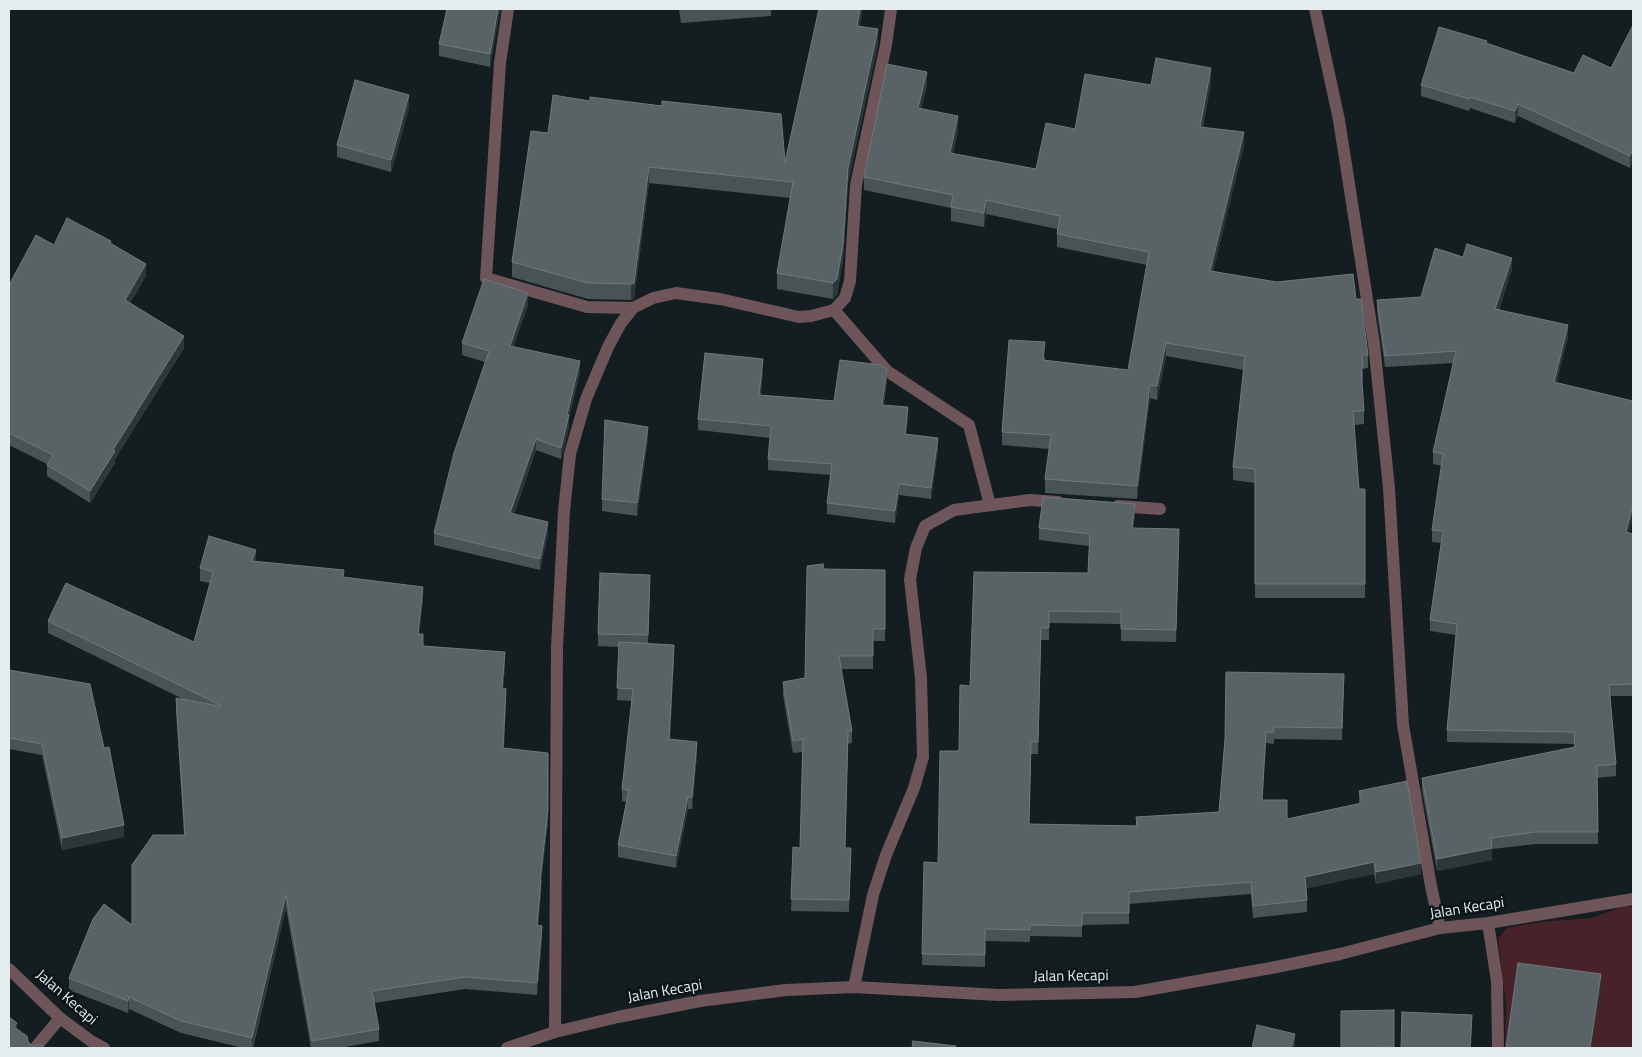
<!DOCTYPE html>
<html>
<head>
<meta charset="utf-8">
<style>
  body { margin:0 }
  #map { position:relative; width:1642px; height:1057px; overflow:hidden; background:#141e21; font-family:"Titillium Web",sans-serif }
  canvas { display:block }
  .frame { position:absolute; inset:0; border:10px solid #e5ecee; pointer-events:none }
</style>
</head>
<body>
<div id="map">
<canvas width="1642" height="1057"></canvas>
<div class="frame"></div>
</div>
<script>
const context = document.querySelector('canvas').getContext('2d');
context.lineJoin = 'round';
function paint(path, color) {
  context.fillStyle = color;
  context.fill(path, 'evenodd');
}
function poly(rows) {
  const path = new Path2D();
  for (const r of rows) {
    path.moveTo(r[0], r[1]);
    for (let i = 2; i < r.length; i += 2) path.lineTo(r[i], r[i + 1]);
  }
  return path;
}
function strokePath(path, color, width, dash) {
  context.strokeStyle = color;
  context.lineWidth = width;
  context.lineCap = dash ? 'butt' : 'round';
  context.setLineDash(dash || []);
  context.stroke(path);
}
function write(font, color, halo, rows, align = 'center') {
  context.font = font + ' "Titillium Web",sans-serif';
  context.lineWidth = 5;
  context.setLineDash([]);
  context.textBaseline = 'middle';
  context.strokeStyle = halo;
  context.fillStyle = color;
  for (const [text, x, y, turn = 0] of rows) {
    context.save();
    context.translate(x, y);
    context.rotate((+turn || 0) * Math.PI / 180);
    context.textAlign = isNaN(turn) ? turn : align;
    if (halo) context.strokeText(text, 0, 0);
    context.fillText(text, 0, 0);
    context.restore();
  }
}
const green = poly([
  [1633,906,1633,1048,1505,1048,1506,1005,1498,939,1507,928,1540,922,1592,918,1621,907]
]);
const minor = poly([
  [508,9,500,63,486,278,587,307,633,308],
  [1315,9,1339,120,1374,344,1389,488,1403,725,1431,886,1440,928],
  [834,310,887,371,969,425,990,505],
  [1118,506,1160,509],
  [1488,923,1497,981,1498,1048],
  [9,969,60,1018,91,1041,104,1048],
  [854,987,873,895,886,855,914,788,923,757,921,678,910,579,916,548,925,526,954,510,1030,500,1058,502],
  [555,1032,557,647,564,511,570,454,586,399,608,347,621,323,633,308,653,298,676,293,720,299,799,317,811,316,834,310,845,298,850,281,856,185,886,45,891,9],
  [35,1048,60,1018],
  [507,1048,555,1032,618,1017,700,1001,786,990,854,987,999,995,1135,992,1271,968,1340,954,1440,928,1488,923,1633,899]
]);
const wall = poly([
  [500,9,490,67,439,56,439,44],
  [679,9,771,9,771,16,681,23],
  [862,9,862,14,859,27,878,44,848,183,843,260,837,295,833,299,777,289,777,273,790,198,649,183,634,298,631,300,588,299,512,277,512,262,548,133,785,162],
  [1633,25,1633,161,1630,168,1518,116,1515,123,1470,108,1469,111,1421,96,1421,85,1487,43,1574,73,1611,68],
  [1211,82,1203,127,1244,145,1213,271,1356,299,1368,355,1368,368,1363,369,1363,381,1362,381,1364,411,1364,424,1354,425,1359,489,1365,489,1365,598,1255,598,1255,483,1233,480,1233,467,1244,370,1166,356,1157,400,1150,398,1137,499,1045,493,1045,479,1049,449,1002,445,1002,432,1045,356,1045,360,1128,370,1147,265,1057,247,1057,229,986,214,984,227,951,221,951,208,864,190,864,177,927,86,921,108,958,130,953,154,1036,169,1075,129,1151,85],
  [409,108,391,172,337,157,337,145],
  [111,244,146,276,130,303,184,348,115,459,115,463,90,503,47,476,47,464,9,445,9,285,54,245],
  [1463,257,1512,269,1499,309,1568,337,1556,383,1629,533,1633,534,1633,696,1610,696,1616,764,1616,776,1597,778,1598,844,1536,844,1492,849,1492,860,1437,871,1422,790,1422,778,1574,747,1574,744,1447,742,1447,730,1456,635,1430,631,1430,620,1441,543,1432,542,1432,530,1442,466,1433,464,1433,452,1454,363,1385,367,1377,311,1377,300,1421,297],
  [528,305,513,346,580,373,569,417,569,427,561,459,536,450,514,514,548,534,540,570,434,545,434,533,485,362,462,355,462,343],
  [763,370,761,395,834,401,887,381,884,405,908,419,906,434,938,449,931,499,899,495,895,523,827,514,827,503,831,475,768,470,768,459,770,438,698,430,698,419],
  [648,439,637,516,602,511,602,499],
  [1135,515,1133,528,1179,540,1176,642,1121,641,1121,624,1049,623,1049,640,1041,640,1038,754,1031,754,1029,824,1136,826,1136,817,1219,812,1225,739,1344,674,1342,740,1274,739,1274,744,1266,743,1262,800,1287,819,1359,804,1359,791,1421,874,1376,884,1374,874,1306,888,1307,900,1307,912,1253,918,1251,894,1129,904,1129,924,1082,925,1082,937,1030,936,1030,942,985,941,985,967,922,965,922,954,970,686,1088,573,1089,546,1039,540,1039,528],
  [256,562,344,578,423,599,419,634,423,646,505,665,503,689,506,701,504,748,548,822,541,881,541,893,538,925,542,938,537,995,465,989,374,1003,379,1029,379,1041,339,1048,311,1048,286,908,253,1048,243,1048,181,1033,129,1009,128,1013,69,990,69,978,132,925,184,835,176,711,176,698,185,700,48,633,48,621,194,642,210,583,200,581,200,568],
  [885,570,885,641,873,641,873,669,841,669,852,731,852,743,848,744,845,848,851,848,849,912,791,911,793,847,800,848,803,752,793,753,783,695,783,682,805,678],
  [650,587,648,644,674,658,670,740,697,754,692,809,688,809,676,868,618,857,618,845,626,802,622,801,622,789,632,701,617,700,619,647,598,646,598,634],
  [9,670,124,837,62,850,42,755,9,749],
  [1394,1010,1394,1048,1341,1048]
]);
const shadedWall = poly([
  [498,9,500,9,490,67,490,54],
  [860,9,862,9,862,14,857,42,857,26],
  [878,29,878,44,848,183,843,260,837,295,833,299,833,283,848,168],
  [1211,68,1211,82,1200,141,1200,127],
  [927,72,927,86,918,121,918,108],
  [409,95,409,108,391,172,391,160],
  [1518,104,1518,116,1515,123,1515,111],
  [958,116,958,130,950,167,950,153],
  [1244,132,1244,145,1210,284,1210,271],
  [1633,149,1633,161,1630,168,1630,156],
  [649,167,649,183,634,298,631,300,631,284],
  [986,200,986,214,984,227,984,213],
  [1512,258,1512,269,1495,320,1495,309],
  [146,264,146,276,125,312,125,300],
  [528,293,528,305,510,357,510,346],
  [1568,325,1568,337,1554,394,1554,382],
  [184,336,184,348,115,459,115,463,90,503,90,491,113,450],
  [1166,343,1166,356,1157,400,1157,386],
  [763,359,763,370,759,406,759,395],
  [580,361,580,373,569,417,569,427,561,459,561,448,567,415],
  [887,369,887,381,882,416,882,405],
  [1150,385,1150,398,1137,499,1137,486],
  [908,407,908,419,905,445,905,434],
  [648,427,648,439,637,516,637,503],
  [938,438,938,449,931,499,931,488],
  [536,439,536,450,510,525,510,513],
  [899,484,899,495,895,523,895,511],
  [1135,504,1135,515,1132,540,1132,528],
  [1633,505,1633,517,1626,544,1626,532],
  [548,522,548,534,540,570,540,559],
  [256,550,256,562,252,561],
  [423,587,423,599,418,646,418,634],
  [674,645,674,658,669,752,669,739],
  [505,652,505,665,502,701,502,688],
  [506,689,506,701,503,760,503,748],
  [1266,732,1266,743,1262,812,1262,800],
  [697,742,697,754,692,809,692,797],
  [548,753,548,822,540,893,540,881],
  [688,797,688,809,676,868,676,856],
  [124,825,124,837,62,850,62,838],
  [1492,848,1492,860,1437,871,1437,859],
  [1374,862,1374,874,1305,889,1305,877],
  [1421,863,1421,874,1376,884,1376,872],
  [541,881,541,893,537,937,537,925],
  [286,895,286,908,252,1048,252,1038],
  [542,926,542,938,537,995,537,983],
  [1601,974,1601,987,1591,1048,1590,1048],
  [129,997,129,1009,128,1013,128,1001],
  [1472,1015,1472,1032,1471,1048,1470,1048],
  [17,1023,17,1033,14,1027],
  [1295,1034,1295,1046,1294,1048,1291,1048]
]);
const building = poly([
  [447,9,498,9,490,54,439,44,447,9],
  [819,9,860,9,857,26,878,29,848,168,843,245,837,279,833,283,777,273,793,182,649,167,634,283,631,284,588,283,512,262,531,131,548,133,553,95,590,101,590,97,662,106,662,101,781,114,785,162,819,9],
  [1633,25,1633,149,1630,156,1518,104,1515,111,1470,97,1469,99,1421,85,1439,27,1487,41,1486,43,1574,73,1583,55,1611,68,1633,25],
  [1156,58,1211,68,1200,127,1244,132,1210,271,1277,282,1353,274,1356,299,1361,299,1368,355,1362,355,1363,367,1361,368,1364,411,1353,411,1359,489,1365,489,1365,584,1255,584,1255,469,1233,467,1245,356,1166,343,1157,386,1150,385,1137,486,1045,479,1051,435,1002,432,1009,340,1045,342,1043,360,1128,370,1149,252,1057,234,1060,216,986,200,984,213,951,207,953,195,864,177,887,64,927,72,918,108,958,116,950,153,1036,169,1046,123,1075,129,1085,74,1151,85,1156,58],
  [355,80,409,95,391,160,337,145,355,80],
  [67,218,111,241,110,243,146,264,125,300,184,336,113,450,115,451,90,491,47,465,53,455,9,433,9,285,36,235,54,245,67,218],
  [1467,244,1512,258,1495,309,1568,325,1554,382,1633,401,1633,505,1626,532,1633,534,1633,684,1609,685,1616,764,1597,766,1598,832,1536,832,1491,838,1492,848,1437,859,1422,778,1575,747,1574,732,1447,730,1457,624,1430,620,1443,531,1432,530,1443,454,1433,452,1456,351,1385,356,1377,300,1421,297,1435,248,1463,257,1467,244],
  [484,279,528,293,510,346,580,361,567,415,569,415,561,448,536,439,510,513,548,522,540,559,434,533,454,453,489,351,462,343,484,279],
  [705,353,763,359,759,395,834,401,840,360,881,365,887,369,882,405,908,407,905,434,938,438,931,488,899,484,895,511,827,503,832,464,768,459,771,426,698,419,705,353],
  [605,420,648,427,637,503,602,499,605,420],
  [1043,497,1135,504,1132,528,1179,529,1176,630,1121,629,1121,612,1049,611,1049,628,1041,628,1038,742,1031,742,1029,824,1137,826,1136,817,1219,812,1225,739,1226,672,1344,674,1342,728,1274,727,1274,732,1266,732,1262,800,1287,800,1287,819,1362,803,1359,791,1407,781,1421,863,1376,872,1374,862,1305,877,1307,900,1253,906,1251,882,1129,892,1129,913,1082,913,1082,926,1030,925,1030,930,985,929,985,955,922,954,924,862,938,863,940,751,959,751,960,685,970,686,974,572,1088,573,1090,534,1039,528,1043,497],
  [209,536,256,550,252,561,344,570,343,577,423,587,418,634,423,634,423,646,505,652,502,688,506,689,503,748,548,753,548,810,540,881,541,881,537,925,542,926,537,983,465,977,372,991,379,1029,312,1041,286,895,252,1038,181,1021,129,997,128,1001,69,978,93,919,104,904,132,925,132,865,153,835,185,835,176,698,219,706,220,705,48,621,66,583,194,642,213,572,200,568,209,536],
  [823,564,824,569,885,570,885,629,873,629,873,656,839,656,852,731,848,731,845,848,851,848,849,900,791,899,793,847,800,848,803,739,793,741,783,682,805,678,807,566,823,564],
  [600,573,650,575,648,635,598,634,600,573],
  [619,642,674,645,669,739,697,742,692,797,688,797,676,856,618,845,629,790,622,789,633,689,617,688,619,642],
  [9,670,90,684,104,748,109,747,124,825,62,838,42,744,9,738,9,670],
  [1518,963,1601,974,1590,1048,1506,1048,1518,963],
  [1394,1010,1394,1047,1341,1048,1341,1011,1394,1010],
  [1402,1012,1472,1015,1470,1048,1401,1048,1402,1012],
  [9,1017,17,1023,14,1027,27,1036,28,1041,30,1044,34,1046,39,1044,45,1048,9,1048,9,1017],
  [1257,1025,1295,1034,1291,1048,1252,1048,1257,1025],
  [913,1041,956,1046,956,1048,912,1048,913,1041]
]);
const streetNames = [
  ["Jalan Kecapi",1467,909,-9],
  ["Jalan Kecapi",1071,977,-1],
  ["Jalan Kecapi",665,992,-10],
  ["Jalan Kecapi",66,998,41]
];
paint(green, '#472229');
strokePath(minor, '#6d5559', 12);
paint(wall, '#485355');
paint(shadedWall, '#2c373a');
paint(building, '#596366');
strokePath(building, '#6f787b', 1);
write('15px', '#e5ecee', '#0b1517', streetNames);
</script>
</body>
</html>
